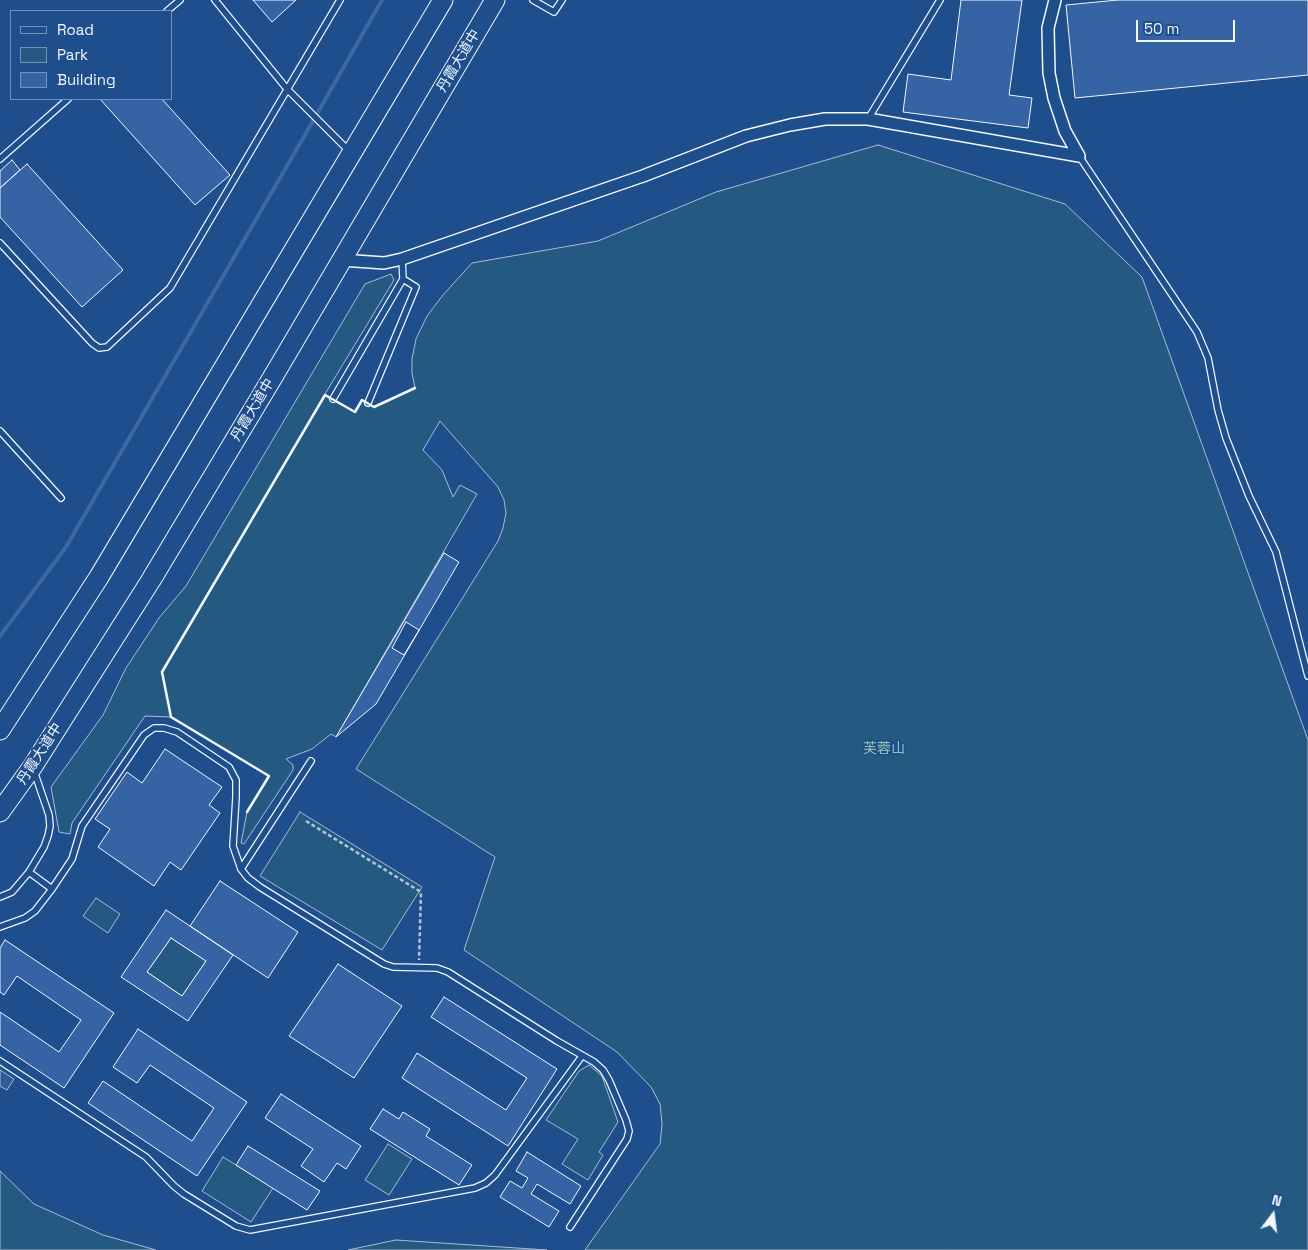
<!DOCTYPE html>
<html>
<head>
<meta charset="utf-8">
<style>
  body { margin:0 }
  #map { position:relative; width:1308px; height:1250px; overflow:hidden; background:#1f4e8c; font-family:"Space Grotesk",sans-serif }
  canvas { display:block }
  .legend { position:absolute; left:10px; top:10px; width:162px; height:90px; box-sizing:border-box; background:#1f4e8c; border:1px solid #7391ba; margin:0; padding:6px 9px; list-style:none; font-size:15px; color:#f2f6ff }
  .legend li { display:flex; align-items:center; gap:10px; height:25px }
  .legend b { width:25px; border:1px solid #7391ba }
  .north { position:absolute; left:1248px; top:1190px; width:50px; height:50px; -webkit-text-stroke:4px #1f4e8c; paint-order:stroke; rotate:15deg; font-size:14px; font-weight:700; line-height:20px; text-align:center; color:#f2f6ff }
  .north::after { content:''; display:block; margin:auto; width:18px; height:22px; background:#f2f6ff; clip-path:polygon(50% 0,100% 100%,50% 72%,0 100%) }
  .scale { position:absolute; left:1136px; top:20px; width:99px; height:22px; box-sizing:border-box; border:2px solid #f2f6ff; border-top:0; padding-left:6px; font-size:15px; line-height:18px; white-space:nowrap; color:#f2f6ff; -webkit-text-stroke:4px #1f4e8c; paint-order:stroke }
</style>
</head>
<body>
<div id="map">
<canvas width="1308" height="1250"></canvas>
<ul class="legend">
<li><b style="height:6px;background:#1f4e8c"></b>Road</li>
<li><b style="height:14px;background:#245a82"></b>Park</li>
<li><b style="height:14px;background:#3563a3"></b>Building</li>
</ul>
<div class="north">N</div>
<div class="scale">50 m</div>
</div>
<script>
const context = document.querySelector('canvas').getContext('2d');
context.lineJoin = 'round';
function paint(path, color) {
  context.fillStyle = color;
  context.fill(path, 'evenodd');
}
function poly(rows) {
  const path = new Path2D();
  for (const r of rows) {
    path.moveTo(r[0], r[1]);
    for (let i = 2; i < r.length; i += 2) path.lineTo(r[i], r[i + 1]);
  }
  return path;
}
function strokePath(path, color, width, dash) {
  context.strokeStyle = color;
  context.lineWidth = width;
  context.lineCap = dash ? 'butt' : 'round';
  context.setLineDash(dash || []);
  context.stroke(path);
}
function write(font, color, halo, rows, align = 'center') {
  context.font = font + ' "Space Grotesk","Noto Sans SC",sans-serif';
  context.lineWidth = 4;
  context.setLineDash([]);
  context.textBaseline = 'middle';
  context.strokeStyle = halo;
  context.fillStyle = color;
  for (const [text, x, y, turn = 0] of rows) {
    context.save();
    context.translate(x, y);
    context.rotate((+turn || 0) * Math.PI / 180);
    context.textAlign = isNaN(turn) ? turn : align;
    if (halo) context.strokeText(text, 0, 0);
    context.fillText(text, 0, 0);
    context.restore();
  }
}
const green = poly([
  [878,145,1065,204,1142,277,1308,740,1308,1250,585,1250,660,1144,662,1124,660,1104,651,1087,617,1052,464,950,495,857,356,769,498,541,503,528,506,513,504,500,498,487,440,421,423,450,442,470,453,497,460,485,477,494,336,737,331,734,312,749,286,759,293,765,293,770,244,844,241,843,247,812,269,776,171,717,145,716,72,823,70,834,59,832,51,787,103,715,126,668,159,618,186,586,365,284,391,274,394,280,325,394,355,412,362,400,374,407,415,388,412,373,412,359,416,339,427,316,443,295,472,263,598,241,716,192,878,145],
  [300,812,422,887,382,950,260,876,300,812],
  [96,898,120,914,108,933,83,916,96,898],
  [171,938,206,961,182,996,147,972,171,938],
  [589,1065,602,1076,618,1122,599,1152,603,1155,588,1180,562,1164,578,1139,546,1120,579,1071,589,1065],
  [388,1144,412,1159,389,1195,365,1180,388,1144],
  [223,1157,273,1188,251,1222,202,1191,223,1157],
  [0,1171,34,1204,103,1235,156,1250,0,1250,0,1171],
  [396,1240,547,1250,348,1250,396,1240]
]);
const parking = poly([
  [0,1070,14,1079,7,1090,0,1086,0,1070]
]);
const stream = poly([
  [0,636,66,547,309,128,382,0]
]);
const building = poly([
  [253,0,296,0,272,22,253,0],
  [961,0,1022,0,1009,95,1032,98,1028,128,903,112,908,74,951,80,961,0],
  [1118,0,1308,0,1308,75,1075,98,1066,5,1118,0],
  [100,99,162,99,230,175,195,205,100,99],
  [12,160,20,170,0,188,0,171,12,160],
  [27,164,123,270,82,307,0,217,0,188,27,164],
  [444,553,459,562,376,704,336,737,444,553],
  [406,622,419,630,404,655,392,648,406,622],
  [165,749,222,787,209,805,220,813,181,870,170,862,154,886,98,847,110,829,95,819,127,772,142,783,165,749],
  [220,881,298,932,268,978,190,926,220,881],
  [166,910,233,955,188,1021,121,977,166,910],
  [171,938,206,961,182,996,147,972,171,938],
  [5,940,114,1013,64,1088,0,1045,0,1012,59,1052,81,1020,17,976,4,995,0,992,0,948,5,940],
  [338,964,402,1006,354,1078,289,1036,338,964],
  [444,997,557,1069,508,1146,402,1078,417,1053,506,1110,527,1078,431,1017,444,997],
  [138,1029,247,1102,197,1176,88,1103,103,1081,192,1141,214,1108,150,1065,137,1083,113,1067,138,1029],
  [281,1094,361,1146,346,1169,337,1163,324,1182,301,1166,313,1149,265,1118,281,1094],
  [383,1109,399,1119,403,1112,430,1129,426,1136,472,1165,459,1185,370,1129,383,1109],
  [248,1146,320,1191,307,1210,236,1165,248,1146],
  [527,1152,581,1186,570,1204,537,1184,531,1194,559,1211,549,1227,500,1197,510,1181,522,1188,528,1178,516,1171,527,1152]
]);
const path = poly([
  [306,821,421,892,419,960]
]);
const service = poly([
  [215,0,287,89,350,152],
  [533,0,554,12,562,0],
  [167,11,180,0],
  [868,119,940,0],
  [1079,156,1197,332,1208,358,1218,410,1226,438,1249,496,1276,552,1308,676],
  [0,159,68,99],
  [0,243,92,343,99,348,107,347,170,288,340,0],
  [333,399,403,279,402,259],
  [368,403,416,287,403,279],
  [0,431,61,498],
  [241,869,311,761],
  [29,872,52,889],
  [0,897,12,892,29,872,44,847,48,836,50,826,49,815,34,771],
  [0,927,25,918,35,911,52,889,72,859,82,826,144,735,154,728,164,728,177,732,229,767,236,780,236,797,233,846,241,869,248,878,260,887,384,964,393,967,437,968,448,972,557,1041,594,1062,603,1070,609,1080,626,1120,629,1131,627,1139,570,1227],
  [0,1061,146,1157,174,1186,184,1194,236,1226,250,1230,475,1188,486,1183,495,1175,582,1056]
]);
const minor = poly([
  [1055,0,1048,28,1049,73,1054,98,1065,131,1079,156],
  [341,260,384,263,402,259,643,176,746,136,790,125,825,119,868,119,1079,156]
]);
const primary = poly([
  [0,730,99,577,443,0],
  [0,812,33,766,151,580,274,375,495,0]
]);
const wall = poly([
  [247,812,269,776,171,717,162,672,325,395,355,412,362,400,374,407,415,388]
]);
const streetNames = [
  ["丹霞大道中",459,61,-59],
  ["丹霞大道中",253,410,-59],
  ["丹霞大道中",40,754,-57]
];
const parkNames = [
  ["芙蓉山",884,749]
];
paint(green, '#245a82');
strokePath(green, '#a8bbd7', 1);
paint(parking, '#305b95');
strokePath(parking, '#a8bbd7', 1);
strokePath(stream, '#3b69a3', 4);
paint(building, '#3563a3');
strokePath(building, '#f2f6ff', 1);
strokePath(service, '#f2f6ff', 8);
strokePath(minor, '#f2f6ff', 14);
strokePath(primary, '#f2f6ff', 21);
strokePath(path, '#b3c4dc', 2.5, [4, 2.5]);
strokePath(service, '#1f4e8c', 5.5);
strokePath(minor, '#1f4e8c', 11);
strokePath(primary, '#1f4e8c', 19);
strokePath(wall, '#f2f6ff', 2.5);
write('14px', '#f2f6ff', '#1f4e8c', streetNames);
write('14px', '#97c8a6', '#1f4e8c', parkNames);
</script>
</body>
</html>
